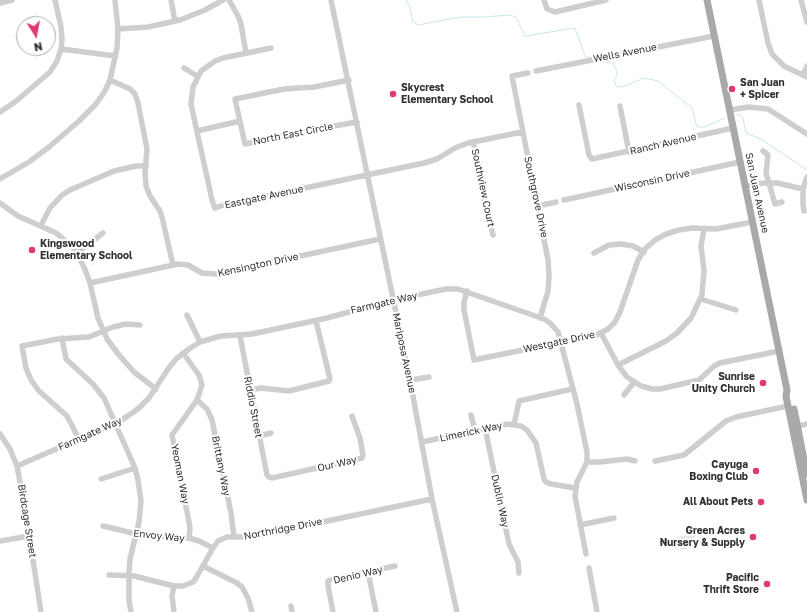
<!DOCTYPE html>
<html>
<head>
<meta charset="utf-8">
<style>
  body { margin:0 }
  #map { position:relative; width:807px; height:612px; overflow:hidden; background:#fff; font-family:"Golos Text",sans-serif }
  canvas { display:block }
  .north { position:absolute; left:16px; top:16px; width:40px; height:40px; box-sizing:border-box; background:#fff; border:1px solid #adadad; border-radius:50%; rotate:169deg; font-size:11px; font-weight:700; line-height:16px; text-align:center; color:#313131 }
  .north::after { content:''; display:block; margin:auto; width:14px; height:18px; background:#e03a74; clip-path:polygon(50% 0,100% 100%,50% 72%,0 100%) }
</style>
</head>
<body>
<div id="map">
<canvas width="807" height="612"></canvas>
<div class="north">N</div>
</div>
<script>
const context = document.querySelector('canvas').getContext('2d');
context.lineJoin = 'round';
function paint(path, color) {
  context.fillStyle = color;
  context.fill(path, 'evenodd');
}
function poly(rows) {
  const path = new Path2D();
  for (const r of rows) {
    path.moveTo(r[0], r[1]);
    for (let i = 2; i < r.length; i += 2) path.lineTo(r[i], r[i + 1]);
  }
  return path;
}
function strokePath(path, color, width, dash) {
  context.strokeStyle = color;
  context.lineWidth = width;
  context.lineCap = dash ? 'butt' : 'round';
  context.setLineDash(dash || []);
  context.stroke(path);
}
function write(font, color, halo, rows, align = 'center') {
  context.font = font + ' "Golos Text",sans-serif';
  context.lineWidth = 4;
  context.setLineDash([]);
  context.textBaseline = 'middle';
  context.strokeStyle = halo;
  context.fillStyle = color;
  for (const [text, x, y, turn = 0] of rows) {
    context.save();
    context.translate(x, y);
    context.rotate((+turn || 0) * Math.PI / 180);
    context.textAlign = isNaN(turn) ? turn : align;
    if (halo) context.strokeText(text, 0, 0);
    context.fillText(text, 0, 0);
    context.restore();
  }
}
const green = poly([
  [694,534,696,547,680,550,677,537]
]);
const stream = poly([
  [406,0,409,5,413,22,418,25,461,17,483,17,510,15,516,17,525,36,575,28,585,56,590,58],
  [599,61,612,63,616,69,617,75,614,81,616,86,622,87,644,78,658,81,692,108,697,127,705,127,724,118],
  [737,115,740,115,743,118,746,133,761,139,807,170]
]);
const minor = poly([
  [171,0,175,21],
  [229,0,238,16,241,24,246,53],
  [331,0,410,380,432,499,457,612],
  [544,0,547,9,555,12,606,0],
  [759,0,768,43,772,54,784,66,807,77],
  [801,0,807,22],
  [0,3,12,0],
  [118,29,148,27,180,20,205,10,223,0],
  [271,48,223,58,215,61,201,71,193,87,191,104,212,200,215,208,224,205,424,163,437,159,455,148,468,143,522,132],
  [61,49,116,56],
  [184,68,197,76],
  [536,71,714,36],
  [528,73,512,76,548,260,549,276,548,291,540,318],
  [803,75,807,66],
  [110,80,130,89,135,94,138,103,147,149,145,173,146,186,150,196,160,211,162,217,173,265],
  [349,80,314,87,284,89,235,99,245,144,299,132,357,122],
  [579,105,589,155,592,159,733,128],
  [620,106,629,152],
  [729,110,749,107,768,109,807,134],
  [0,112,15,102,50,72,57,61,61,49,62,40,61,27,55,0],
  [197,131,240,121],
  [473,142,479,163,485,203,493,235],
  [763,151,768,155,766,173,775,204,782,202],
  [0,179,29,162,49,147,79,121,96,104,105,91,110,80,117,48,118,29,115,0],
  [745,186,764,183,777,183,803,189],
  [564,200,740,162],
  [0,203,18,216,56,233,73,247,84,267,90,283,98,318,107,339,119,355,134,372,156,389],
  [538,206,556,202],
  [804,211,803,204,803,189,807,177],
  [41,225,50,208,62,195,70,190,114,171,136,166,146,166],
  [77,253,103,233],
  [594,253,609,245,621,244,633,246,644,252],
  [90,283,178,264,188,265,202,273,216,274,380,239],
  [467,291,464,302,464,310,474,360,596,335,608,329,615,322,620,312,638,260,645,249,655,240,666,234,679,230,692,228,716,229,752,222],
  [701,299,736,310],
  [187,315,200,342],
  [601,333,618,365,627,377,641,386,652,389,660,389,699,380,714,366,720,363,779,351],
  [240,336,267,475,269,477,272,478,362,458,363,455,360,438,352,416],
  [62,338,66,359,93,384,104,398,135,468,138,480,141,501,139,522,130,559,129,572,129,600,131,612],
  [183,353,199,375,202,385,197,400,172,435,189,522,190,528,189,538],
  [618,365,666,341,677,333,691,318,702,295,704,271,701,246,704,229],
  [410,380,429,377],
  [250,390,261,388,289,391,329,381,330,379,316,321],
  [624,395,634,382],
  [197,400,207,409,212,420,231,513,234,537],
  [471,415,475,430],
  [514,425,519,401,572,389],
  [794,427,807,424],
  [485,428,509,544,518,562,519,573],
  [0,434,10,449,17,466,25,508,41,612],
  [259,436,271,433],
  [79,439,67,416,39,391,31,380,26,368,22,346,58,339,89,337,113,327,126,324,140,325],
  [422,442,507,424,521,426,527,430,536,443,544,479,546,482,551,484,575,488],
  [655,461,684,455,726,421,736,417,788,406],
  [587,462,600,462,627,459,635,461],
  [17,466,116,423,128,416,139,408,149,398,168,369,176,359,189,349,200,342,221,336,252,334,327,318,393,300,446,289,458,289,544,319,550,323,558,332,577,404,587,452,587,462,577,482,575,496,586,554],
  [101,479,135,468],
  [580,525,614,518],
  [103,526,141,535,189,538,199,541,213,548],
  [0,541,29,536],
  [203,566,237,583,242,587,248,598,252,612],
  [589,568,597,612],
  [368,572,376,612],
  [109,575,134,576,174,586,183,586,193,582,196,578,213,548,218,541,227,537,251,537,432,499],
  [174,586,172,596,174,612],
  [291,606,292,612],
  [333,612,328,586,328,581,333,579,395,566]
]);
const major = poly([
  [707,0,787,390,786,396,807,500],
  [794,409,807,474]
]);
const markers = [
  [732,89,4,"#e03a74"],
  [393,94,4,"#e03a74"],
  [32,250,4,"#e03a74"],
  [763,383,4,"#e03a74"],
  [756,471,4,"#e03a74"],
  [761,502,4,"#e03a74"],
  [753,537,4,"#e03a74"],
  [767,584,4,"#e03a74"]
];
const streetNames = [
  ["Wells Avenue",625,53,-11],
  ["North East Circle",293,134,-11],
  ["Ranch Avenue",663,144,-13],
  ["Wisconsin Drive",652,181,-12],
  ["Southview Court",483,188,78],
  ["San Juan Avenue",757,193,78],
  ["Eastgate Avenue",264,197,-12],
  ["Southgrove Drive",536,197,78],
  ["Kensington Drive",258,265,-12],
  ["Farmgate Way",384,303,-13],
  ["Westgate Drive",559,342,-12],
  ["Mariposa Avenue",404,353,78],
  ["Riddio Street",253,407,79],
  ["Limerick Way",471,432,-12],
  ["Farmgate Way",90,434,-24],
  ["Our Way",337,464,-13],
  ["Brittany Way",221,466,79],
  ["Yeoman Way",180,474,79],
  ["Dublin Way",500,501,78],
  ["Birdcage Street",27,521,81],
  ["Northridge Drive",283,529,-11],
  ["Envoy Way",159,536,6],
  ["Denio Way",358,575,-13]
];
const poiNames = [
  ["San Juan",740,83,"left"],
  ["+ Spicer",740,95,"left"],
  ["Skycrest",401,88,"left"],
  ["Elementary School",401,100,"left"],
  ["Kingswood",40,244,"left"],
  ["Elementary School",40,256,"left"],
  ["Sunrise",755,377],
  ["Unity Church",755,389],
  ["Cayuga",748,465],
  ["Boxing Club",748,477],
  ["All About Pets",753,502],
  ["Green Acres",745,531],
  ["Nursery & Supply",745,543],
  ["Pacific",759,578],
  ["Thrift Store",759,590]
];
paint(green, '#e7eadc');
strokePath(stream, '#c9e6ea', 1);
strokePath(minor, '#cecece', 5.5);
strokePath(major, '#a9a9a9', 7);
for (const [x, y, r, color] of markers) {
  const dot = new Path2D();
  dot.arc(x, y, r, 0, 2 * Math.PI);
  context.fillStyle = color;
  context.fill(dot);
  strokePath(dot, '#fff', 1.5);
}
write('10px', '#313131', '#fff', streetNames);
write('bold 10px', '#313131', '#fff', poiNames, 'right');
</script>
</body>
</html>
